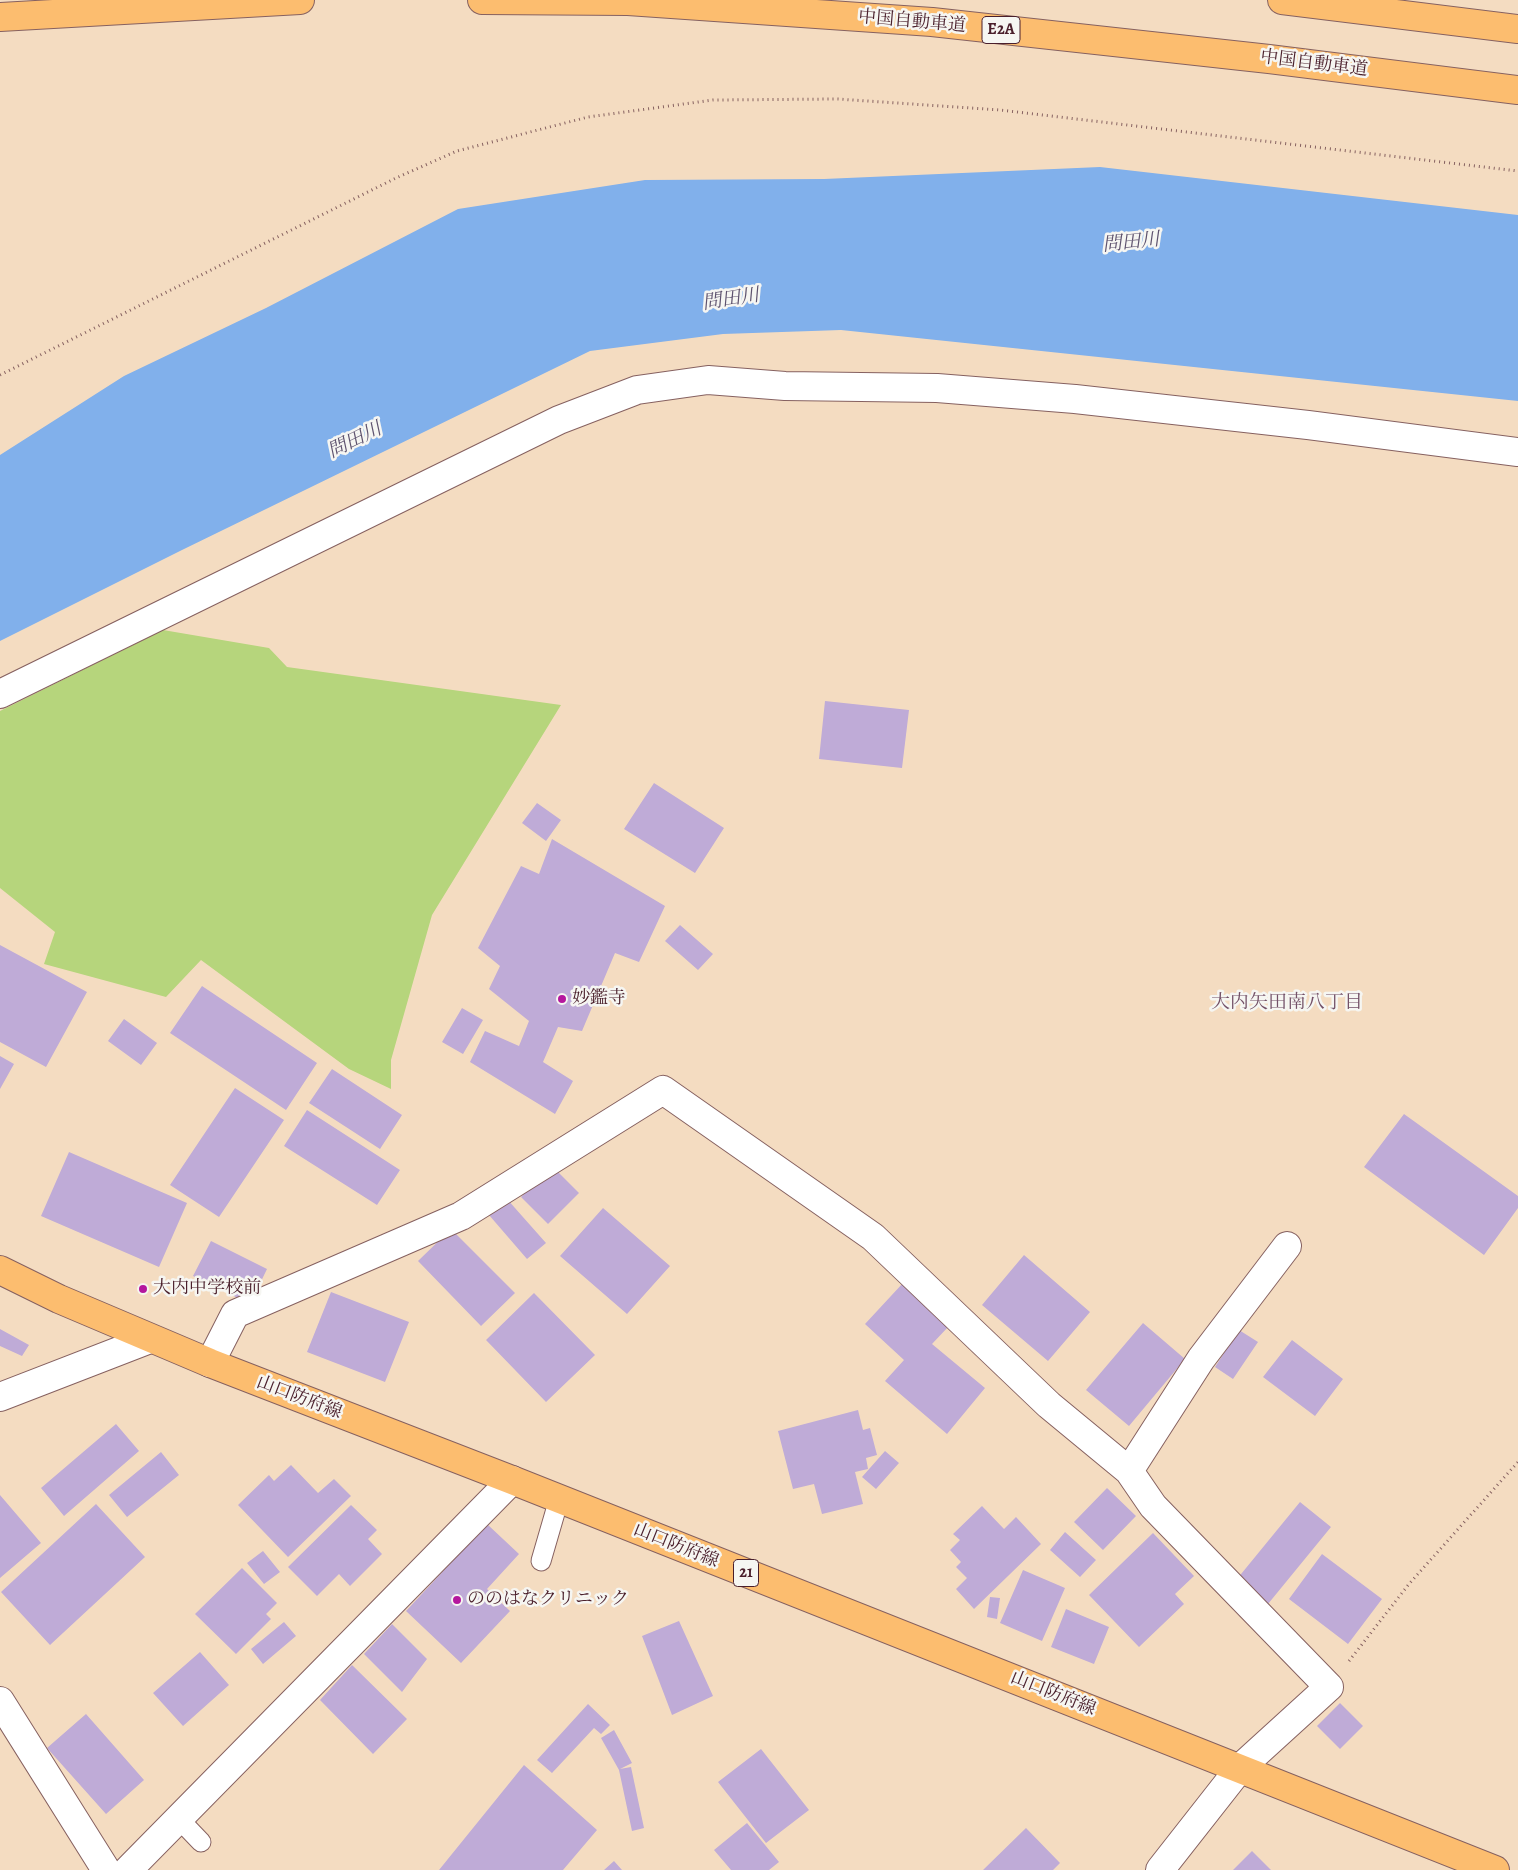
<!DOCTYPE html>
<html>
<head>
<meta charset="utf-8">
<style>
  body { margin:0 }
  canvas { display:block; background:#f4dcc1 }
</style>
</head>
<body>
<canvas width="1518" height="1870"></canvas>
<script>
const context = document.querySelector('canvas').getContext('2d');
context.lineJoin = 'round';
function paint(path, color) {
  context.fillStyle = color;
  context.fill(path, 'evenodd');
}
function poly(rows) {
  const path = new Path2D();
  for (const r of rows) {
    path.moveTo(r[0], r[1]);
    for (let i = 2; i < r.length; i += 2) path.lineTo(r[i], r[i + 1]);
  }
  return path;
}
function strokePath(path, color, width, dash) {
  context.strokeStyle = color;
  context.lineWidth = width;
  context.lineCap = dash ? 'butt' : 'round';
  context.setLineDash(dash || []);
  context.stroke(path);
}
function write(font, color, halo, rows, align = 'center') {
  context.font = font + ' Alegreya,"Noto Serif JP",serif';
  context.lineWidth = 5;
  context.setLineDash([]);
  context.textBaseline = 'middle';
  context.strokeStyle = halo;
  context.fillStyle = color;
  for (const [text, x, y, turn = 0] of rows) {
    context.save();
    context.translate(x, y);
    context.rotate((+turn || 0) * Math.PI / 180);
    context.textAlign = isNaN(turn) ? turn : align;
    if (halo) context.strokeText(text, 0, 0);
    context.fillText(text, 0, 0);
    context.restore();
  }
}
const green = poly([
  [163,630,269,648,287,667,561,705,432,915,391,1060,391,1089,349,1069,201,960,166,997,44,964,55,932,0,888,0,711]
]);
const water = poly([
  [1100,167,1518,215,1518,401,841,330,723,334,590,351,182,550,0,641,0,455,124,376,266,308,458,209,645,180,824,179]
]);
const building = poly([
  [825,701,909,710,902,768,819,759],
  [654,783,724,828,695,873,624,829],
  [537,803,561,820,546,841,522,823],
  [552,839,665,906,639,962,615,953,582,1031,558,1027,543,1062,573,1081,555,1114,470,1062,485,1031,519,1046,529,1021,489,989,500,966,478,948,521,866,539,874],
  [680,925,713,954,698,970,665,941],
  [0,945,87,992,46,1067,0,1042],
  [202,986,317,1063,286,1110,170,1033],
  [462,1008,483,1020,463,1054,442,1042],
  [124,1019,157,1043,141,1065,108,1041],
  [0,1056,14,1064,0,1089],
  [332,1069,402,1115,380,1149,309,1103],
  [235,1088,284,1120,219,1217,170,1185],
  [307,1110,400,1170,377,1205,284,1146],
  [1404,1114,1518,1196,1518,1208,1484,1255,1364,1167],
  [69,1152,187,1203,159,1267,41,1216],
  [552,1166,579,1193,548,1224,521,1197],
  [507,1199,546,1243,527,1259,489,1215],
  [603,1208,670,1266,627,1314,560,1256],
  [451,1229,515,1293,481,1326,418,1261],
  [211,1241,267,1269,250,1304,193,1276],
  [1024,1255,1090,1312,1048,1361,982,1305],
  [903,1283,949,1326,932,1344,985,1388,947,1434,885,1381,904,1360,865,1324],
  [331,1292,409,1322,385,1382,307,1352],
  [534,1293,595,1355,546,1402,486,1340],
  [1143,1323,1185,1359,1129,1426,1086,1390],
  [0,1329,29,1345,22,1356,0,1346],
  [1239,1330,1258,1342,1233,1379,1215,1367],
  [1292,1340,1343,1379,1315,1416,1263,1377],
  [858,1410,863,1430,870,1428,877,1455,866,1458,868,1469,855,1472,863,1504,822,1514,814,1484,793,1489,778,1431],
  [116,1424,139,1451,64,1516,41,1488],
  [885,1451,899,1463,876,1489,862,1477],
  [161,1452,179,1475,127,1517,109,1495],
  [291,1465,318,1493,334,1479,351,1496,288,1557,238,1505,269,1475,274,1481],
  [1107,1488,1136,1516,1103,1550,1074,1522],
  [0,1495,41,1543,0,1578],
  [1300,1502,1331,1527,1268,1604,1237,1579],
  [96,1504,145,1557,50,1645,1,1592],
  [351,1505,377,1530,368,1539,382,1554,350,1586,339,1574,317,1596,288,1567],
  [982,1506,1004,1529,1016,1517,1041,1544,974,1609,956,1589,967,1578,956,1567,961,1562,950,1550,960,1540,953,1534],
  [487,1524,519,1554,487,1589,510,1611,461,1663,406,1611],
  [1065,1532,1096,1560,1080,1577,1050,1550],
  [1153,1533,1194,1576,1175,1594,1184,1604,1139,1647,1089,1595],
  [263,1551,280,1572,264,1584,247,1563],
  [1322,1554,1382,1599,1348,1644,1289,1599],
  [242,1568,277,1603,266,1614,271,1619,236,1654,195,1614],
  [1023,1570,1065,1588,1042,1641,1000,1623],
  [990,1597,1000,1598,997,1619,987,1617],
  [1066,1609,1109,1627,1094,1664,1051,1647],
  [679,1621,713,1696,672,1715,642,1636],
  [284,1622,296,1636,263,1664,251,1649],
  [392,1624,427,1659,402,1692,364,1654],
  [200,1652,229,1685,183,1726,153,1693],
  [352,1665,407,1719,373,1754,320,1700],
  [1340,1703,1363,1726,1340,1749,1317,1726],
  [588,1704,610,1725,601,1734,594,1728,552,1773,537,1760],
  [86,1714,144,1780,106,1814,47,1748],
  [614,1730,632,1763,620,1769,631,1767,644,1828,632,1831,619,1770,601,1738],
  [761,1749,809,1810,766,1843,718,1782],
  [524,1765,597,1830,563,1870,439,1870],
  [747,1823,779,1862,769,1870,731,1870,714,1850],
  [1026,1828,1060,1863,1053,1870,983,1870],
  [1252,1851,1271,1870,1233,1870],
  [614,1861,622,1870,604,1870]
]);
const path = poly([
  [0,375,396,178,457,151,588,117,713,100,838,99,1000,110,1518,171],
  [1349,1661,1409,1584,1518,1462]
]);
const lane = poly([
  [541,1561,559,1499],
  [178,1818,201,1842]
]);
const street = poly([
  [0,694,559,420,637,390,708,380,785,386,937,388,1075,399,1308,425,1518,452],
  [210,1363,235,1314,461,1216,663,1090,873,1237,1049,1405,1129,1471],
  [0,1397,150,1339],
  [0,1701,106,1870],
  [128,1870,512,1480],
  [1160,1870,1240,1768,1329,1687,1153,1506,1129,1471,1201,1359,1287,1246]
]);
const primary = poly([
  [0,1270,59,1299,210,1363,512,1480,1495,1870]
]);
const highway = poly([
  [482,0,628,1,932,22,1269,59,1518,90],
  [1282,0,1518,29],
  [0,17,300,0]
]);
const markers = [
  [562,999,5,"#b5179e"],
  [143,1289,5,"#b5179e"],
  [457,1600,5,"#b5179e"]
];
const shields = [
  [1001,30,38],
  [746,1573,25]
];
const shieldNames = [
  ["E2A",1001,30],
  ["21",746,1573]
];
const streetNames = [
  ["中国自動車道",912,22,5],
  ["中国自動車道",1314,64,7],
  ["山口防府線",299,1398,21],
  ["山口防府線",676,1546,22],
  ["山口防府線",1053,1694,22]
];
const poiNames = [
  ["妙鑑寺",572,999],
  ["大内中学校前",153,1289],
  ["ののはなクリニック",467,1600]
];
const waterNames = [
  ["問田川",1131,243,-6],
  ["問田川",731,300,-9],
  ["問田川",355,441,-26]
];
const neighbourhoodNames = [
  ["大内矢田南八丁目",1287,1003]
];
paint(green, '#b6d57c');
paint(water, '#81b0eb');
paint(building, '#bfabd7');
strokePath(lane, '#866160', 21);
strokePath(street, '#866160', 30);
strokePath(primary, '#866160', 30);
strokePath(highway, '#866160', 30);
strokePath(path, '#866160', 3, [1, 4]);
strokePath(lane, '#fff', 19);
strokePath(street, '#fff', 28);
strokePath(primary, '#fcbd6f', 28);
strokePath(highway, '#fcbd6f', 28);
for (const [x, y, r, color] of markers) {
  const dot = new Path2D();
  dot.arc(x, y, r, 0, 2 * Math.PI);
  context.fillStyle = color;
  context.fill(dot);
  strokePath(dot, '#f6f6f2', 2);
}
for (const [x, y, w] of shields) {
  const box = new Path2D();
  box.roundRect(x - w / 2, y - 13.5, w, 27, 4);
  context.fillStyle = '#f6f6f2';
  context.fill(box);
  strokePath(box, '#4a1f2b', 1);
}
write('bold 16px', '#4a1f2b', null, shieldNames);
write('18px', '#4a1f2b', '#f6f6f2', streetNames);
write('18px', '#4a1f2b', '#f6f6f2', poiNames, 'left');
write('italic 19px', '#5d526e', '#f6f6f2', waterNames);
write('19px', '#735067', '#f6f6f2', neighbourhoodNames);
</script>
</body>
</html>
